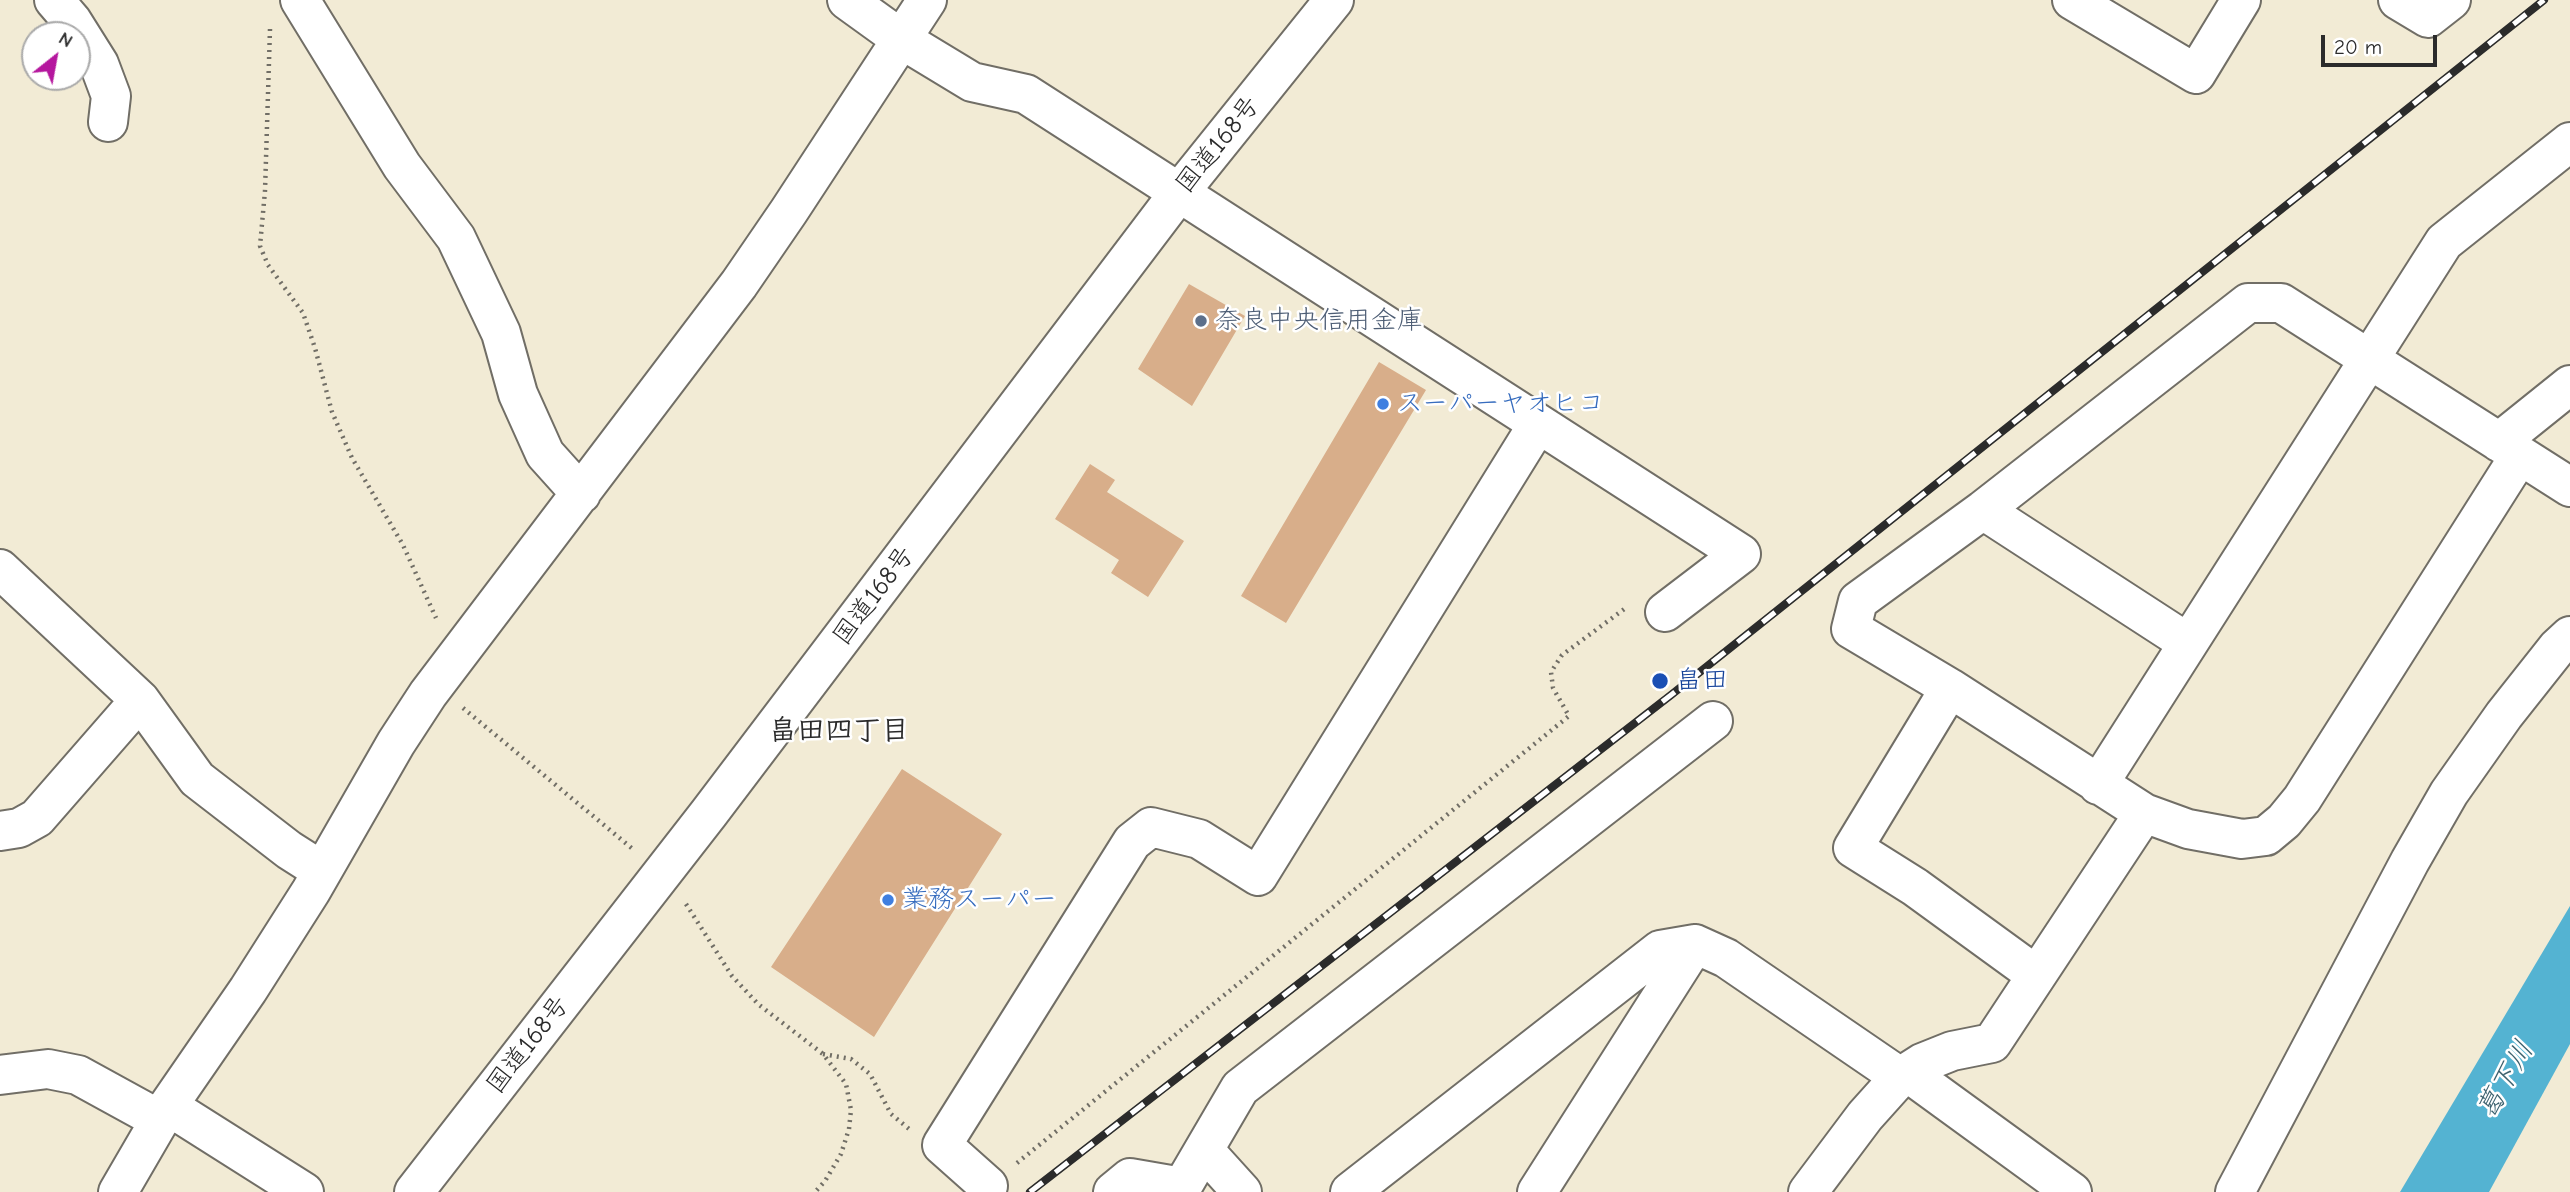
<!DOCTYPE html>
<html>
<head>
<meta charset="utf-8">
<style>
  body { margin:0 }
  #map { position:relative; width:2570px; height:1192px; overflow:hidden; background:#f2ebd5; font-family:"Comic Neue",sans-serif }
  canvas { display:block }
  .north { position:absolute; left:21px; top:21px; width:70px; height:70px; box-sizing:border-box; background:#fff; border:2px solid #aaa; border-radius:50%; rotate:31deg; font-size:19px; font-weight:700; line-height:28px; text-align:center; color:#2b2b2b }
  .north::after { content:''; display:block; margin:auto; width:24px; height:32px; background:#b5179e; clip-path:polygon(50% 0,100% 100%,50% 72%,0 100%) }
  .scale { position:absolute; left:2321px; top:35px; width:116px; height:32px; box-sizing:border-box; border:4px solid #2b2b2b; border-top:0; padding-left:9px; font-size:21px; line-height:24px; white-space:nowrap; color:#2b2b2b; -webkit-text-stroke:5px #fff; paint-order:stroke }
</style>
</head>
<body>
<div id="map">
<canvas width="2570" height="1192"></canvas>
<div class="north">N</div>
<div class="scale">20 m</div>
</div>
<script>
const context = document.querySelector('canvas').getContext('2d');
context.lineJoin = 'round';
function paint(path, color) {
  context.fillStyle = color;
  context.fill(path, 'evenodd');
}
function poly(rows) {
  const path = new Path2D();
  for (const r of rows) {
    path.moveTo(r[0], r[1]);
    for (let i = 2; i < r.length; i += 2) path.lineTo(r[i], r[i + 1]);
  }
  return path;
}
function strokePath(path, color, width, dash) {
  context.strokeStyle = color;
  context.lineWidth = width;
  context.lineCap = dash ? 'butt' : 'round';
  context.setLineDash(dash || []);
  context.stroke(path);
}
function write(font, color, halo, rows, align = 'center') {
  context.font = font + ' "Comic Neue","Klee One",sans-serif';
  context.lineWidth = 5;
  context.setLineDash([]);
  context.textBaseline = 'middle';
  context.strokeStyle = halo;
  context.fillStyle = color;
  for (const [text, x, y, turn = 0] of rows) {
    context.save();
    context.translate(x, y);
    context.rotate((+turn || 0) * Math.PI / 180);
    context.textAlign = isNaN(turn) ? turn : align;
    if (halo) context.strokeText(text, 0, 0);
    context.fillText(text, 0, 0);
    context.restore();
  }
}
const water = poly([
  [2570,906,2570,1044,2489,1192,2400,1192]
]);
const building = poly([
  [1189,284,1245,316,1192,406,1138,369],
  [1379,362,1426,390,1286,623,1241,596],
  [1090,464,1115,480,1107,492,1184,541,1148,597,1111,573,1119,560,1055,519],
  [902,769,1002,834,874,1037,771,967]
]);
const path = poly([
  [270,29,265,191,260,246,268,265,303,313,315,348,332,412,352,458,403,545,436,618],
  [463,708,634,850],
  [686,904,732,976,758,1004,823,1054,846,1084,851,1110,849,1129,841,1154,825,1181,815,1192],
  [823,1054,851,1059,870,1074,891,1114,909,1129],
  [1017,1163,1569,716,1553,688,1551,672,1562,655,1627,607]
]);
const minor = poly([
  [54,0,72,21,99,64,111,96,108,122],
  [300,0,402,166,456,238,501,333,518,394,545,454,581,494],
  [847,0,901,39,972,82,1026,94,1741,554,1665,612],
  [2072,0,2196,74,2241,0],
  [2398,0,2428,18,2451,0],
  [2499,442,2570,385],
  [2520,455,2302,799,2284,821,2266,836,2242,839,2188,829,2144,813,1950,688,1851,629,1858,601,1983,510,2248,303,2281,303,2570,487],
  [1983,510,2188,643],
  [0,569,140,700,197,779,289,850,322,871],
  [1950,688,1853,848,1915,887,2036,975],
  [2098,785,2444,242,2570,142],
  [0,831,19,828,37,818,140,700],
  [1907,1072,2072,1192],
  [0,1075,48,1069,78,1075,160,1120],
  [168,1106,304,1192],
  [1204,1150,1242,1192],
  [988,1186,942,1145,1132,842,1151,827,1199,839,1258,876,1538,424],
  [118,1192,168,1106,248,990,311,891,396,743,428,694,739,284,789,211,927,0],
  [1113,1192,1130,1178,1182,1187,1240,1088,1713,721],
  [1350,1192,1660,950,1695,944,1726,958,1900,1077],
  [1537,1192,1695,944],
  [1808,1192,1865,1116,1900,1077,1922,1063,1952,1051,1992,1043,2144,813],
  [2235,1192,2410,861,2449,793,2504,715,2557,648,2570,636]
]);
const trunk = poly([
  [414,1192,709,813,1178,194,1334,0]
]);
const rail = poly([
  [1030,1192,1671,695,2544,0]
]);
const markers = [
  [1201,321,7,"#5c6f8a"],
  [1383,404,7,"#3f7fe0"],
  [1660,681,9,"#1a4fb4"],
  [888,900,7,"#3f7fe0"]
];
const streetNames = [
  ["国道168号",1218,145,-51],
  ["国道168号",874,596,-53],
  ["国道168号",528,1045,-52]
];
const serviceNames = [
  ["奈良中央信用金庫",1215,321]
];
const shopNames = [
  ["スーパーヤオヒコ",1397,404],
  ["業務スーパー",902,900]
];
const transitNames = [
  ["畠田",1676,681]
];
const neighbourhoodNames = [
  ["畠田四丁目",839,731]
];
const waterNames = [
  ["葛下川",2506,1080,-60]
];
paint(water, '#54b3d2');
paint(building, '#d8ae8a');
strokePath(minor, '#716e66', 42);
strokePath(trunk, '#716e66', 42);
strokePath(path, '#716e66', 4.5, [2, 5]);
strokePath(minor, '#fff', 38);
strokePath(trunk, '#fff', 38);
strokePath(rail, '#2b2b2b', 8);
strokePath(rail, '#fff', 5, [16]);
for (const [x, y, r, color] of markers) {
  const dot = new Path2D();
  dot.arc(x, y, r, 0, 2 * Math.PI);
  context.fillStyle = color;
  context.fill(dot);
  strokePath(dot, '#fff', 2.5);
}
write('26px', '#2b2b2b', '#fff', streetNames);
write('26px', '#4e5e75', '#fff', serviceNames, 'left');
write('26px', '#366cbe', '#fff', shopNames, 'left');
write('26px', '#164399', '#fff', transitNames, 'left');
write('bold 28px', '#2b2b2b', '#fff', neighbourhoodNames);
write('italic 28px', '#3b616e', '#fff', waterNames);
</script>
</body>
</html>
